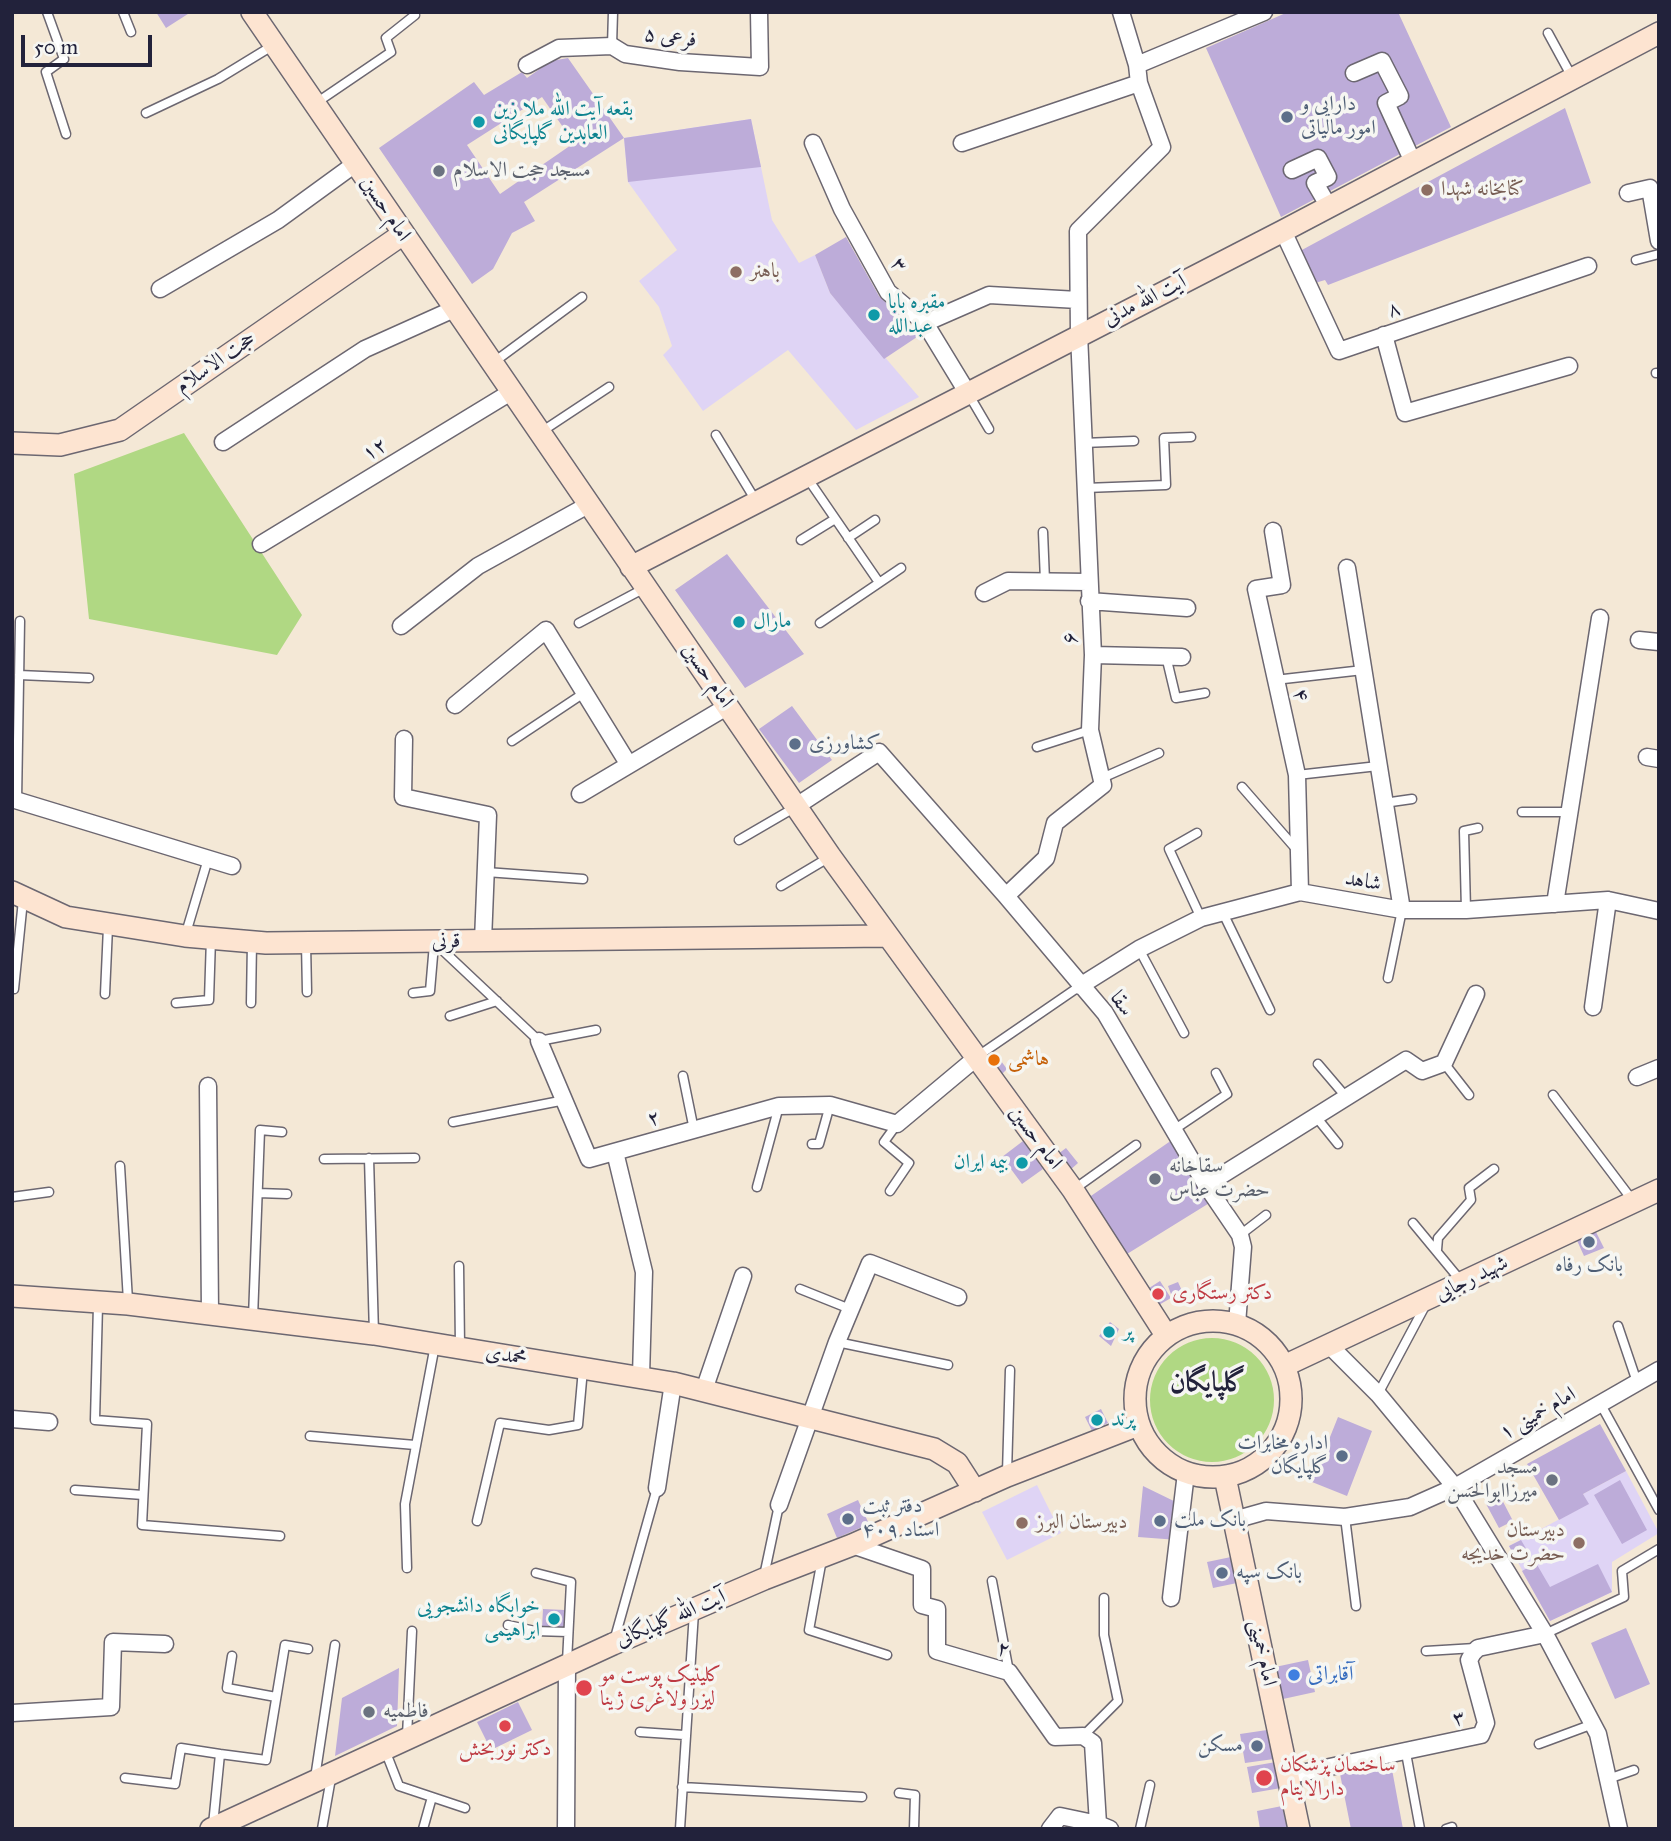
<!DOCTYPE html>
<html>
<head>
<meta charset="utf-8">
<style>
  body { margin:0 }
  #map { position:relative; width:1671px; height:1841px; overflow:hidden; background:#f4e8d6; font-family:"IM FELL Great Primer",serif }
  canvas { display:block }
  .frame { position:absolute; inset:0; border:14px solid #22223b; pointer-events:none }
  .scale { position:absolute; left:21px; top:35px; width:131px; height:32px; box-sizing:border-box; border:4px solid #22223b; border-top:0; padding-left:9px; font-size:21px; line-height:24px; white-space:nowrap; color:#22223b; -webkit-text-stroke:5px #f6f6f2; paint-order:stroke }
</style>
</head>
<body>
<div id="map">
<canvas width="1671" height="1841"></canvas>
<div class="frame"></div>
<div class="scale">50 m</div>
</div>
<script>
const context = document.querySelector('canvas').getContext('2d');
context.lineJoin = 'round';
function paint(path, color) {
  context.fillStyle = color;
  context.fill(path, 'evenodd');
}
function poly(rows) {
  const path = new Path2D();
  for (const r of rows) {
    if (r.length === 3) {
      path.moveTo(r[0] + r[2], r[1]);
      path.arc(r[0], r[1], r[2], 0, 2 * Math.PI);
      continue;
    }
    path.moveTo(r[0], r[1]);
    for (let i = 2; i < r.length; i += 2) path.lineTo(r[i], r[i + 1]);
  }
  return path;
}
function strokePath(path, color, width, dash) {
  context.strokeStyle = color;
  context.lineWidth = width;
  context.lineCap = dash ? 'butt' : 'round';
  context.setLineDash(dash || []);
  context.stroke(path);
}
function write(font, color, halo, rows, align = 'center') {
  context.font = font + ' "IM FELL Great Primer",Amiri,serif';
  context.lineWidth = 7;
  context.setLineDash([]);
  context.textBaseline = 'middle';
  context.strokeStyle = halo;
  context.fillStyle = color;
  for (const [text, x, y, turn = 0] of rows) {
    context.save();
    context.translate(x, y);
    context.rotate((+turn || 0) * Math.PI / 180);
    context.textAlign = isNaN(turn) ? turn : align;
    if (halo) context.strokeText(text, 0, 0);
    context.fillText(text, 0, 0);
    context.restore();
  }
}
const built = poly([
  [751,119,772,220,799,263,815,255,830,293,919,397,856,430,788,350,703,411,663,355,672,346,659,307,639,281,677,250,628,182,624,138],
  [1626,1471,1659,1533,1612,1562,1612,1592,1550,1621,1509,1546,1588,1504,1583,1494],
  [1037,1485,1061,1533,1007,1560,982,1512]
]);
const green = poly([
  [184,433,302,615,277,655,89,619,74,474],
  [1212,1400,62]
]);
const building = poly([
  [156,12,191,12,166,28],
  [1288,12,1398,12,1451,127,1281,217,1206,48],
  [568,58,624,138,524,202,535,221,512,233,493,269,472,284,379,148,474,82,484,95,522,72,527,78,551,61],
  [542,97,574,143,500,194,467,145],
  [1565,108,1591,183,1328,285,1325,280,1315,283,1300,251],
  [751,119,761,167,628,182,624,138],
  [846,237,879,296,920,335,884,359,830,293,815,255],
  [727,554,804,654,745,688,675,590],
  [792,706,832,760,799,783,759,729],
  [989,1045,1007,1069,1000,1076,982,1052],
  [1172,1140,1182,1160,1211,1202,1127,1254,1088,1198],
  [1023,1141,1043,1169,1022,1184,1002,1157],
  [1066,1148,1078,1163,1069,1171,1058,1154],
  [1594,1228,1604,1248,1584,1256,1575,1236],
  [1160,1281,1171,1298,1157,1306,1146,1290],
  [1178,1282,1183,1293,1172,1297,1168,1286],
  [1110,1322,1119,1329,1111,1346,1099,1336],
  [1101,1409,1108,1423,1092,1431,1085,1417],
  [1338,1417,1372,1431,1347,1496,1312,1482],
  [1600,1424,1626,1471,1583,1494,1589,1504,1559,1520,1527,1464],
  [1620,1480,1647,1530,1622,1544,1594,1495],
  [1143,1486,1182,1505,1178,1540,1138,1537],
  [1499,1494,1513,1521,1499,1528,1485,1502],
  [858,1500,869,1524,837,1538,827,1514],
  [1521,1540,1531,1557,1519,1564,1509,1546],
  [1231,1557,1237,1583,1213,1588,1207,1562],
  [1536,1563,1550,1587,1598,1564,1612,1592,1550,1621,1522,1571],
  [543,1609,565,1610,564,1629,542,1628],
  [1626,1628,1650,1684,1615,1699,1591,1643],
  [1308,1660,1315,1692,1283,1699,1275,1667],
  [399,1668,397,1726,335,1756,342,1698],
  [518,1702,532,1730,491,1750,477,1722],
  [1267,1730,1274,1759,1245,1763,1240,1734],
  [1276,1762,1281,1788,1252,1793,1247,1767],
  [1391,1764,1403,1829,1351,1829,1340,1774],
  [1282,1806,1287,1828,1260,1829,1257,1811]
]);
const lane = poly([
  [47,12,64,59,46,72,66,134],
  [123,12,131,32],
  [1548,33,1572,77],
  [612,46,613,12],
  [316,103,391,52,386,38,415,15],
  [146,113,218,79,272,46],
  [1636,260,1659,254],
  [494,362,582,297],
  [1656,373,1659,373],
  [969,395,989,429],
  [541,432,609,387],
  [716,435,756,501],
  [1083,443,1134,441],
  [808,479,878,581],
  [1085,488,1166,485,1164,438,1191,437],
  [1043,532,1045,581],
  [848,538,875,520],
  [801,540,835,519],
  [579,623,645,588],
  [820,623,901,568],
  [1166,656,1176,698,1205,693],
  [19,675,89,678],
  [1275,680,1363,670],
  [512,741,584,693],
  [1037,747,1090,730],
  [1297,775,1378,766],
  [1102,778,1159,753],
  [1242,787,1297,850],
  [17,801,20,621],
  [1384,803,1412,799],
  [1522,812,1568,812],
  [1197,833,1169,849,1201,918],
  [739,840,794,808],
  [486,872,583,879],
  [781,886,828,858],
  [1466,910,1464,831,1478,828],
  [1223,913,1270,1010],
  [186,933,208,859],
  [306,943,307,992],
  [436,944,539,1041,596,1030],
  [1139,949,1184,1033],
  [1388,978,1402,910],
  [14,989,23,900],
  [413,993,430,991,434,944],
  [105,994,108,927],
  [176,1003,209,1000,211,938],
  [251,1003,252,942],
  [450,1016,497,1001],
  [978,1056,1080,986],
  [1444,1063,1469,1095],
  [1318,1064,1347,1098],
  [683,1076,694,1130],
  [1553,1095,1633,1201],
  [1317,1118,1338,1144],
  [453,1122,565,1100],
  [1175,1129,1227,1094,1216,1073],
  [812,1144,819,1144,830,1105],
  [369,1158,374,1334],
  [324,1159,415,1158],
  [120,1166,128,1301],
  [757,1187,779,1106],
  [1073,1190,1136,1145],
  [890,1191,909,1163,884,1142,897,1124],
  [258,1193,287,1194],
  [12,1197,49,1192],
  [1413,1223,1461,1281],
  [1240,1235,1266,1215],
  [1437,1250,1438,1238,1471,1200,1469,1188,1494,1169],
  [459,1266,460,1346],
  [800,1289,850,1309],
  [98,1305,95,1420,147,1424,142,1525,280,1536],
  [253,1318,260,1130,282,1132],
  [1618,1326,1637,1382],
  [837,1342,948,1365],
  [1378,1394,1425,1306],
  [1600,1403,1659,1510],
  [310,1436,415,1445],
  [1007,1473,1010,1370],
  [75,1490,143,1495],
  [1345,1517,1356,1606],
  [477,1521,500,1423,549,1430,578,1425,583,1369],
  [822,1559,809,1630,887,1655],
  [407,1568,405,1504,435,1345],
  [536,1573,571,1582,567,1662],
  [764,1576,779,1505],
  [992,1581,1009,1672],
  [508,1625,535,1631,568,1632],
  [1545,1634,1624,1597,1622,1571,1659,1549],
  [614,1641,657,1488],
  [1426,1651,1475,1648],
  [232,1656,227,1688,276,1697],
  [640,1732,684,1735],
  [407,1736,412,1631],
  [1083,1736,1118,1701,1104,1635,1104,1598],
  [1539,1744,1593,1724],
  [385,1750,399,1786,465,1808],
  [1406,1753,1420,1829],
  [125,1778,175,1784,181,1748,220,1754],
  [315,1778,335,1645],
  [1608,1779,1634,1770],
  [682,1787,862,1797],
  [899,1793,915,1795,914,1829],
  [213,1825,220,1754,266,1760,285,1645,308,1649],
  [322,1829,331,1778],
  [423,1829,432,1797],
  [680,1829,694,1612],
  [1140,1829,1150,1785],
  [1446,1829,1452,1827]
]);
const street = poly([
  [527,65,559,48,612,46,625,54,680,62,760,67,759,12],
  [1137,65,1264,12],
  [1354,73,1382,61,1400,96,1386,103,1413,162],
  [813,143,842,209,888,292,925,323,967,392],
  [962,143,1139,83],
  [1292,170,1318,158,1328,177,1315,183,1329,207],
  [1628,193,1650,188,1659,241],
  [1283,231,1339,351,1588,266],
  [160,289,278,220,355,164],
  [925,323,989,295,1078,300],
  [1384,335,1405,413,1569,366],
  [223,442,365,349,454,309],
  [1273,531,1282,585,1256,589,1297,775,1300,892],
  [261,544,511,392],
  [1347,568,1402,910],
  [984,593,1008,581,1088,582],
  [1089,601,1187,608],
  [401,626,478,566,588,505],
  [1639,640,1659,642],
  [1093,655,1182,657],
  [455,705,546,630,629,765],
  [404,739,403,797,488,815,483,941],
  [1647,757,1659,759],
  [580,794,728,706],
  [12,799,232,866],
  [798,805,879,752,1006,896,1105,1013,1206,1185,1240,1235,1243,1247,1237,1324],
  [1006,896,1046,858,1055,823,1103,785,1090,730,1093,655,1079,334,1078,231,1162,147,1139,83,1137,65,1121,12],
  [1555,904,1600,618],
  [1080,986,1139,949,1201,918,1300,892,1402,910,1466,910,1608,900,1659,911],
  [1593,1007,1608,900],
  [539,1041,589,1159,779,1106,830,1105,897,1124,976,1058],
  [1637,1077,1659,1068],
  [208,1086,210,1313],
  [615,1152,644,1272,641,1376],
  [1206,1185,1406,1060,1422,1071,1444,1063,1476,994],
  [1331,1347,1378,1394,1455,1487,1545,1634,1598,1734,1619,1829],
  [704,1390,743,1276],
  [12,1419,49,1422],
  [657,1488,673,1383],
  [779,1505,837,1342,870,1263,958,1297],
  [1234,1520,1266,1511,1345,1517,1410,1507,1455,1487,1659,1370],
  [852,1545,922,1569,922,1605,937,1609,937,1651,1009,1672,1055,1737,1083,1736,1093,1743,1098,1824,1110,1829],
  [1171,1598,1186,1473],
  [12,1713,111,1707,113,1642,165,1644],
  [1287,1776,1481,1735,1486,1723,1469,1660,1473,1653,1478,1648,1545,1634],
  [566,1829,567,1665],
  [1050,1829,1060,1816,1098,1824]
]);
const secondary = poly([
  [252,12,830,856,1073,1190,1166,1335],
  [12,443,60,445,120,430,403,234],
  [631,567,1283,231,1659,33],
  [12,892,66,917,185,936,266,943,886,936],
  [12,1296,128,1304,374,1334,673,1383,934,1449,957,1463,975,1491],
  [1213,1399,78],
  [1284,1366,1659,1190],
  [1225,1477,1299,1829],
  [211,1829,613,1644,764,1579,852,1545,1007,1476,1138,1425]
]);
const markers = [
  [1287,117,7,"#5c6f8a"],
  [479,122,7,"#0f9aa8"],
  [439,171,7,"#6b7280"],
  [1427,190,7,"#8d6e63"],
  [736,272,7,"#8d6e63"],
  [874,315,7,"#0f9aa8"],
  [739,622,7,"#0f9aa8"],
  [795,744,7,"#5c6f8a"],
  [994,1060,7,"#e8710a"],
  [1022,1163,7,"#0f9aa8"],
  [1155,1179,7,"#6b7280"],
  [1589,1242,7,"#5c6f8a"],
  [1158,1294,7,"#e0444e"],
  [1109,1332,7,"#0f9aa8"],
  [1097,1420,7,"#0f9aa8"],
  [1342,1456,7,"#5c6f8a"],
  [1552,1480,7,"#6b7280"],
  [848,1519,7,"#5c6f8a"],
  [1160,1521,7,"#5c6f8a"],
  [1022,1523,7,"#8d6e63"],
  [1579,1543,7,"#8d6e63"],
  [1222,1573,7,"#5c6f8a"],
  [554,1619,7,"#0f9aa8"],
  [1294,1675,7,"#3f7fe0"],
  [584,1688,9,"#e0444e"],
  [369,1712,7,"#6b7280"],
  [505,1726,7,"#e0444e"],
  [1257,1746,7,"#5c6f8a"],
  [1264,1778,9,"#e0444e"]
];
const streetNames = [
  ["فرعی ۵",670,38,7],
  ["امام حسین",385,209,56],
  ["۳",898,265,61],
  ["آیت الله مدنی",1145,301,-27],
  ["۸",1394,310,-19],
  ["حجت الاسلام",216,363,-35],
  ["۱۲",375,450,-31],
  ["۶",1071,638,-94],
  ["امام حسین",707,676,55],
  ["۴",1300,695,77],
  ["شاهد",1363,882,10],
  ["قرنی",446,942,-1],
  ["سقا",1121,1004,54],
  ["۲",654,1119,-16],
  ["امام حسین",1035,1138,53],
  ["شهید رجایی",1472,1279,-26],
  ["محمدی",506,1356,9],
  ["امام خمینی ۱",1538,1414,-30],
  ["آیت الله گلپایگانی",671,1619,-23],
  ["۲",1003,1650,20],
  ["امام خمینی",1262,1653,78],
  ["۳",1459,1719,-13]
];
const serviceNames = [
  ["دارایی و",1301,105],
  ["امور مالیاتی",1301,129],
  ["کشاورزی",809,744],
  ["بانک رفاه",1589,1266,"center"],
  ["اداره مخابرات",1328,1444,"right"],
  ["گلپایگان",1328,1468,"right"],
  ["دفتر ثبت",862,1507],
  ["اسناد ۴۰۹",862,1531],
  ["بانک ملت",1174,1521],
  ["بانک سپه",1236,1573],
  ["مسکن",1243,1746,"right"]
];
const cultureNames = [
  ["بقعه آیت الله ملا زین",493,110],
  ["العابدین گلپایگانی",493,134],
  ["مقبره بابا",888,303],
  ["عبدالله",888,327],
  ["مارال",753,622],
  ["بیمه ایران",1008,1163,"right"],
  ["پر",1123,1332],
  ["پرند",1111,1420],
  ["خوابگاه دانشجویی",540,1607,"right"],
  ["ابراهیمی",540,1631,"right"]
];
const worshipNames = [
  ["مسجد حجت الاسلام",453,171],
  ["سقاخانه",1169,1167],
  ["حضرت عباس",1169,1191],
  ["مسجد",1538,1468,"right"],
  ["میرزاابوالحسن",1538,1492,"right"],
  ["فاطمیه",383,1712]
];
const educationNames = [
  ["کتابخانه شهدا",1441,190],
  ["باهنر",750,272],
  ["دبیرستان البرز",1036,1523],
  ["دبیرستان",1565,1531,"right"],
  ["حضرت خدیجه",1565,1555,"right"]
];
const foodNames = [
  ["هاشمی",1008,1060]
];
const healthNames = [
  ["دکتر رستگاری",1172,1294],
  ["کلینیک پوست مو",600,1676],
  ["لیزر ولاغری ژینا",600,1700],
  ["دکتر نوربخش",505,1750,"center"],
  ["ساختمان پزشکان",1280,1766],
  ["دارالایتام",1280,1790]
];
const shopNames = [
  ["آقابراتی",1308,1675]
];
const districtNames = [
  ["گلپایگان",1208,1384]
];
paint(built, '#dfd4f5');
paint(green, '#b0d883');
paint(building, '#bdacd9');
strokePath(lane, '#6c6771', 11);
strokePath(street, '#6c6771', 19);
strokePath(secondary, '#6c6771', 24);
strokePath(lane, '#fff', 8);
strokePath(street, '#fff', 16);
strokePath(secondary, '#fde4d1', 21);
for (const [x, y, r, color] of markers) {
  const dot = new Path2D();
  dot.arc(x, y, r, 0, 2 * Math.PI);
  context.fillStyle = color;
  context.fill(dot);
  strokePath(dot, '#f6f6f2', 2.5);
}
write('21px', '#22223b', '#f6f6f2', streetNames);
write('21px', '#4e5e75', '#f6f6f2', serviceNames, 'left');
write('21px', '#0d838f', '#f6f6f2', cultureNames, 'left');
write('21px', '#5b616d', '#f6f6f2', worshipNames, 'left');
write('21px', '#785e54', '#f6f6f2', educationNames, 'left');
write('21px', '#c56008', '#f6f6f2', foodNames, 'left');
write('21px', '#be3a42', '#f6f6f2', healthNames, 'left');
write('21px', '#366cbe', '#f6f6f2', shopNames, 'left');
write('bold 28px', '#22223b', '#f6f6f2', districtNames);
</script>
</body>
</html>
